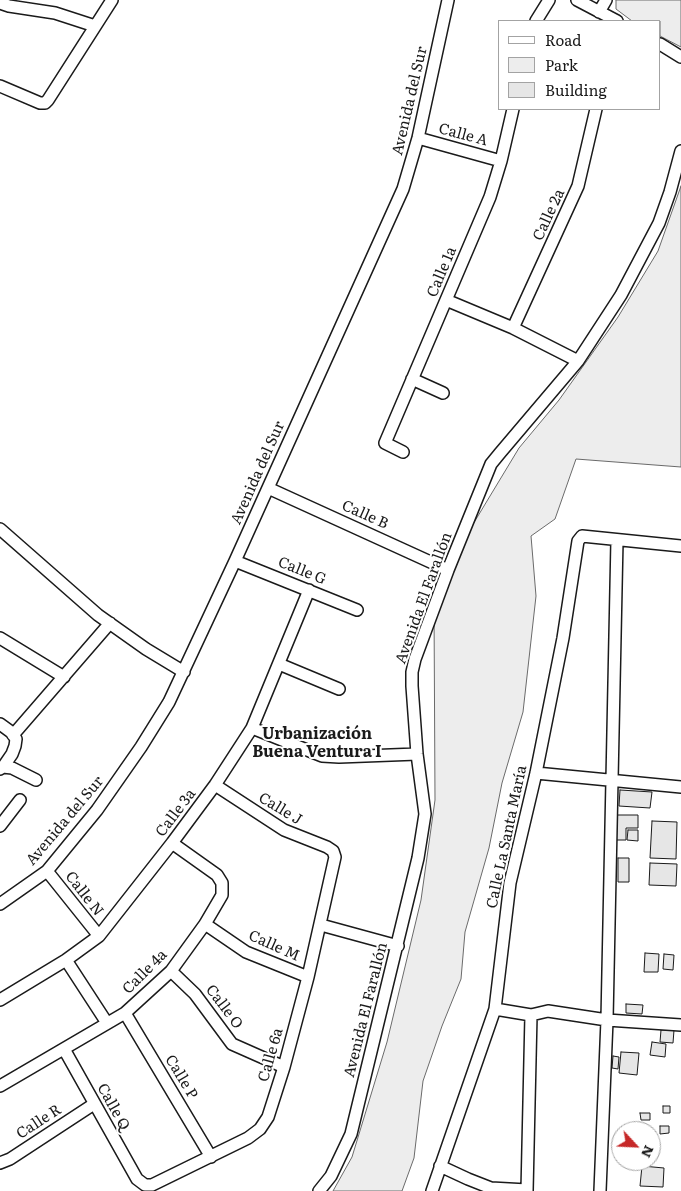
<!DOCTYPE html>
<html>
<head>
<meta charset="utf-8">
<style>
  body { margin:0 }
  #map { position:relative; width:681px; height:1191px; overflow:hidden; background:#fff; font-family:Literata,serif }
  canvas { display:block }
  .legend { position:absolute; left:498px; top:20px; width:162px; height:90px; box-sizing:border-box; background:#fff; border:1px solid #a3a3a3; margin:0; padding:6px 9px; list-style:none; font-size:15px; color:#1a1a1a }
  .legend li { display:flex; align-items:center; gap:10px; height:25px }
  .legend b { width:25px; border:1px solid #a3a3a3 }
  .north { position:absolute; left:611px; top:1121px; width:50px; height:50px; box-sizing:border-box; background:#fff; border:1px solid #a3a3a3; border-radius:50%; rotate:115deg; font-size:14px; font-weight:700; line-height:20px; text-align:center; color:#1a1a1a }
  .north::after { content:''; display:block; margin:auto; width:18px; height:22px; background:#c62828; clip-path:polygon(50% 0,100% 100%,50% 72%,0 100%) }
</style>
</head>
<body>
<div id="map">
<canvas width="681" height="1191"></canvas>
<ul class="legend">
<li><b style="height:6px;background:#fff"></b>Road</li>
<li><b style="height:14px;background:#ededed"></b>Park</li>
<li><b style="height:14px;background:#e6e6e6"></b>Building</li>
</ul>
<div class="north">N</div>
</div>
<script>
const context = document.querySelector('canvas').getContext('2d');
context.lineJoin = 'round';
function paint(path, color) {
  context.fillStyle = color;
  context.fill(path, 'evenodd');
}
function poly(rows) {
  const path = new Path2D();
  for (const r of rows) {
    path.moveTo(r[0], r[1]);
    for (let i = 2; i < r.length; i += 2) path.lineTo(r[i], r[i + 1]);
  }
  return path;
}
function strokePath(path, color, width, dash) {
  context.strokeStyle = color;
  context.lineWidth = width;
  context.lineCap = dash ? 'butt' : 'round';
  context.setLineDash(dash || []);
  context.stroke(path);
}
function write(font, color, halo, rows, align = 'center') {
  context.font = font + ' Literata,serif';
  context.lineWidth = 4;
  context.setLineDash([]);
  context.textBaseline = 'middle';
  context.strokeStyle = halo;
  context.fillStyle = color;
  for (const [text, x, y, turn = 0] of rows) {
    context.save();
    context.translate(x, y);
    context.rotate((+turn || 0) * Math.PI / 180);
    context.textAlign = isNaN(turn) ? turn : align;
    if (halo) context.strokeText(text, 0, 0);
    context.fillText(text, 0, 0);
    context.restore();
  }
}
const green = poly([
  [616,0,681,0,681,47,660,36,660,21,632,21,616,9,616,0],
  [681,186,681,467,576,459,555,519,531,536,536,596,523,712,502,783,489,848,465,932,461,979,442,1026,423,1081,414,1158,402,1191,333,1191,352,1157,387,1042,421,900,435,800,434,606,455,554,519,448,559,400,618,317,658,251,681,186]
]);
const building = poly([
  [620,790,652,792,650,808,619,806,620,790],
  [616,815,638,815,638,828,626,828,626,840,616,840,616,815],
  [652,821,677,822,676,859,650,858,652,821],
  [628,830,638,830,638,841,627,840,628,830],
  [618,858,629,858,629,882,618,882,618,858],
  [650,863,677,864,676,886,649,885,650,863],
  [645,953,659,954,658,972,644,972,645,953],
  [664,954,674,955,673,970,663,969,664,954],
  [626,1004,643,1005,642,1014,626,1013,626,1004],
  [661,1030,674,1030,673,1043,660,1042,661,1030],
  [652,1042,666,1044,665,1057,650,1055,652,1042],
  [621,1052,639,1053,637,1075,619,1073,621,1052],
  [613,1056,619,1057,618,1069,612,1068,613,1056],
  [663,1106,670,1106,670,1113,663,1113,663,1106],
  [640,1113,650,1113,650,1120,641,1120,640,1113],
  [660,1126,669,1126,669,1133,660,1134,660,1126],
  [642,1166,664,1168,663,1187,640,1186,642,1166]
]);
const minor = poly([
  [577,0,617,21],
  [0,3,9,6,55,13,95,26],
  [599,12,606,0],
  [536,21,549,0],
  [660,44,681,57],
  [0,86,40,103,45,103,48,100,112,0],
  [418,138,501,161],
  [446,300,513,328,578,361],
  [513,328,578,186,596,109],
  [412,379,443,393],
  [403,452,385,443,490,197,501,161,513,109],
  [268,488,448,570],
  [0,529,98,615,146,649,184,672],
  [235,561,357,610],
  [0,638,64,677],
  [279,664,339,689],
  [0,724,11,732,16,739,15,746,12,754,3,767],
  [252,728,322,756,339,757,417,754],
  [13,735,110,623],
  [0,769,3,767,12,768,36,780],
  [536,773,681,787],
  [0,826,20,800],
  [47,871,99,936],
  [0,904,47,871,97,810,141,747,169,702,235,561,403,189,418,138,448,0],
  [205,924,246,952,308,977],
  [321,925,398,946],
  [66,960,107,1023],
  [171,971,195,994,232,1044,284,1067],
  [0,1000,66,960,99,936,172,843,215,785,252,728,309,590],
  [495,1009,531,1015,548,1011,607,1020,681,1025],
  [125,1013,211,1157],
  [64,1049,137,1179,145,1185,152,1185,248,1138,260,1129,268,1117,284,1067,308,977,335,857,333,851,327,847,284,830,215,785],
  [0,1086,125,1013,171,971,205,924,222,895,222,883,217,875,172,843],
  [0,1163,10,1159,94,1104],
  [440,1166,468,1179,491,1188,527,1190],
  [319,1191,331,1176,351,1134,418,858,425,814,417,754,412,686,412,672,415,659,448,570,491,464,500,453,578,361,621,295,659,223,670,192,681,151],
  [432,1191,495,1009,510,883,536,773,563,638,578,541,582,536,681,546],
  [527,1191,531,1015],
  [600,1191,607,1020,617,540]
]);
const streetNames = [
  ["Avenida del Sur",410,101,-77],
  ["Calle A",463,135,15],
  ["Calle 2a",549,215,-65],
  ["Calle 1a",442,272,-67],
  ["Avenida del Sur",258,473,-66],
  ["Calle B",365,515,24],
  ["Calle G",302,571,22],
  ["Avenida El Farallón",424,598,-70],
  ["Calle J",280,809,31],
  ["Calle 3a",176,813,-53],
  ["Avenida del Sur",65,821,-50],
  ["Calle La Santa María",507,837,-78],
  ["Calle N",84,894,52],
  ["Calle M",274,946,24],
  ["Calle 4a",145,972,-45],
  ["Calle O",224,1007,53],
  ["Avenida El Farallón",366,1010,-76],
  ["Calle 6a",271,1055,-74],
  ["Calle P",181,1077,59],
  ["Calle Q",113,1107,61],
  ["Calle R",39,1122,-33]
];
const neighbourhoodNames = [
  ["Urbanización",317,734],
  ["Buena Ventura I",317,752]
];
paint(green, '#ededed');
strokePath(green, '#6a6a6a', 1);
paint(building, '#e6e6e6');
strokePath(building, '#1a1a1a', 1);
strokePath(minor, '#1a1a1a', 14);
strokePath(minor, '#fff', 11);
write('15px', '#1a1a1a', '#fff', streetNames);
write('bold 16px', '#1a1a1a', '#fff', neighbourhoodNames);
</script>
</body>
</html>
